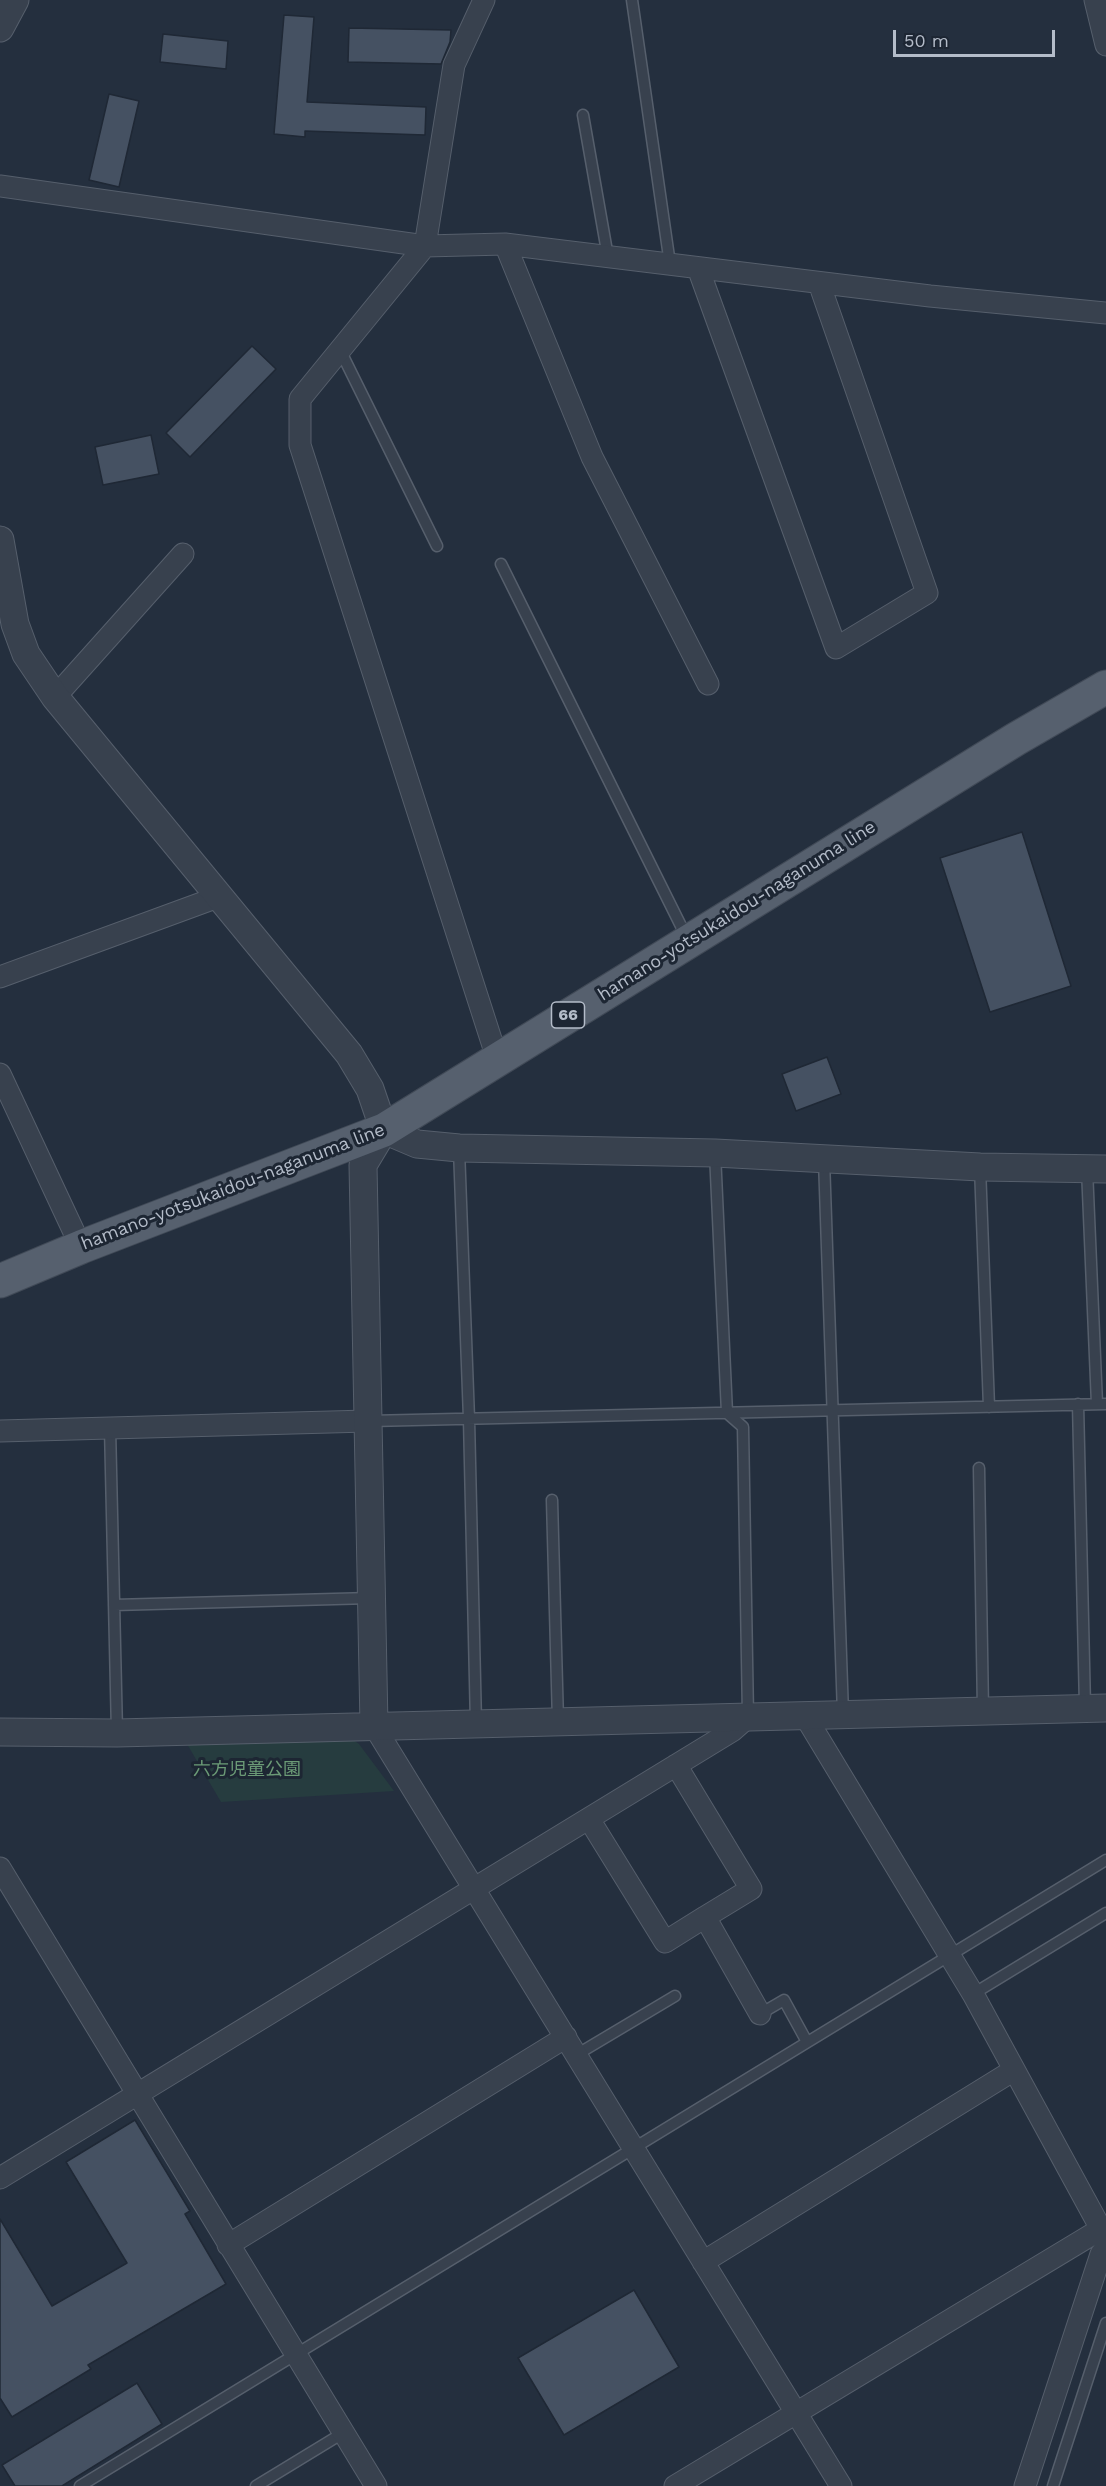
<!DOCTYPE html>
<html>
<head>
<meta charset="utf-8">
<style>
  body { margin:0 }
  #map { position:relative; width:1106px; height:2486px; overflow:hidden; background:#242f3e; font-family:"Work Sans",sans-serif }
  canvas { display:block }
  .scale { position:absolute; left:893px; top:30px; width:162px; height:27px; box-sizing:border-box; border:3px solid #b4bcc9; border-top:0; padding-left:8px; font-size:18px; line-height:21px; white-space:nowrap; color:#b4bcc9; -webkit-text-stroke:4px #1d2633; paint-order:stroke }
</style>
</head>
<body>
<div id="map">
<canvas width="1106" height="2486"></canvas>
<div class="scale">50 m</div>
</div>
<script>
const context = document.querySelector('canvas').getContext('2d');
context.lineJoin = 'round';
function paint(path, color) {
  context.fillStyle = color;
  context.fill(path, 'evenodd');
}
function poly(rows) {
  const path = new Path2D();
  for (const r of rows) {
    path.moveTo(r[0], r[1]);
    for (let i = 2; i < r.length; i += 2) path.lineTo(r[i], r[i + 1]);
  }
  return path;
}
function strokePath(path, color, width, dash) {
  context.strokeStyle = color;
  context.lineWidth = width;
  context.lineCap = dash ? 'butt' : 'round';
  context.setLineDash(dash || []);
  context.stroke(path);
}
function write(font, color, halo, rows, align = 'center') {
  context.font = font + ' "Work Sans","Noto Sans JP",sans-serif';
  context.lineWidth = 6;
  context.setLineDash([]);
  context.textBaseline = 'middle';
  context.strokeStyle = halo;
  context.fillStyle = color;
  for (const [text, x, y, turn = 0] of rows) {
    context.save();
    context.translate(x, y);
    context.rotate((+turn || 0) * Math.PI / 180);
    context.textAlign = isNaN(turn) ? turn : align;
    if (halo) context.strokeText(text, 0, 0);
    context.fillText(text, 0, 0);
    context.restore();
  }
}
const green = poly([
  [346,1735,359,1744,394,1791,221,1802,187,1744]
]);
const building = poly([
  [284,15,314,17,307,102,426,107,425,135,305,131,305,137,274,134,284,15],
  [349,28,451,30,450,42,441,64,348,62,349,28],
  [163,34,228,41,226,69,160,62,163,34],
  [109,94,139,101,119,187,89,180,109,94],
  [252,346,276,369,190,457,166,433,252,346],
  [151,435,159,474,103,485,95,447,151,435],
  [1022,832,1071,986,990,1012,940,858,1022,832],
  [827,1057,841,1094,796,1111,782,1074,827,1057],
  [135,2120,190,2211,185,2214,226,2284,88,2365,91,2369,12,2417,0,2398,0,2219,52,2306,127,2263,66,2162,135,2120],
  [634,2290,679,2367,564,2435,518,2358,634,2290],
  [137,2383,162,2424,62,2486,15,2486,2,2465,137,2383]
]);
const service = poly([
  [632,0,670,264],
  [583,115,608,257],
  [340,350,437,546],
  [501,564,687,938],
  [459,1149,469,1419,476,1724],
  [715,1153,727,1413,743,1427,748,1717],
  [824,1160,843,1714],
  [980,1167,989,1407],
  [1087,1169,1097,1404],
  [1078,1404,1085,1707],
  [369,1421,1106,1404],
  [110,1427,117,1733],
  [979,1468,983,1711],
  [552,1500,558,1722],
  [114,1605,371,1598],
  [973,1994,1106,1913],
  [760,2014,784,2000,807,2042],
  [576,2055,675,1996],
  [80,2486,1106,1860],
  [256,2486,343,2433],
  [1053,2486,1106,2323]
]);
const minor = poly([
  [484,0,454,65,425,246,300,399,300,445,497,1058],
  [1095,0,1106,45],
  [0,186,425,246,505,244,930,296,1106,313],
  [505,244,592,457,708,684],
  [698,268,836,648,927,593,819,283],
  [55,697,183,554],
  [0,977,218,897],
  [0,1074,81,1247],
  [0,1431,367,1421],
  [805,1716,973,1994,1101,2229],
  [374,1726,841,2486],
  [676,1765,751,1889,705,1917,760,2014],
  [589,1819,665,1942,705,1917],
  [0,1868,376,2486],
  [0,2178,732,1731,748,1717],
  [228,2245,566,2037],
  [703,2262,1014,2070],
  [675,2486,1101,2229,1106,2228],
  [1025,2486,1101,2254,1106,2248]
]);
const tertiary = poly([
  [0,28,15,0],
  [0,540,15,624,26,654,55,697,349,1054,370,1089,384,1130,417,1144,459,1148,715,1153,980,1167,1106,1169],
  [374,1726,363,1165,384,1130],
  [0,1732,117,1733,1106,1708]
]);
const primary = poly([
  [0,1281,81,1247,384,1130,1016,739,1106,687]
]);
const shields = [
  [568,1015,33]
];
const shieldNames = [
  ["66",568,1015]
];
const streetNames = [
  ["hamano-yotsukaidou-naganuma line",737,911,-32],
  ["hamano-yotsukaidou-naganuma line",233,1187,-21]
];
const parkNames = [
  ["六方児童公園",247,1770]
];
paint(green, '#263c3f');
paint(building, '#455162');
strokePath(building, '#1f2835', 1.5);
strokePath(service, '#565f6c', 13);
strokePath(minor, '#565f6c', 23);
strokePath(tertiary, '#565f6c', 29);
strokePath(primary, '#414a57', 35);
strokePath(service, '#38414e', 10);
strokePath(minor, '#38414e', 21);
strokePath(tertiary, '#38414e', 27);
strokePath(primary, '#56606e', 33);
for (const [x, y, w] of shields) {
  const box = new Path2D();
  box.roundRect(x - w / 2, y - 13, w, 26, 4.5);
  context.fillStyle = '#1d2633';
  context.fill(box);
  strokePath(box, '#b4bcc9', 1.5);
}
write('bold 16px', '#b4bcc9', null, shieldNames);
write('18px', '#b4bcc9', '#1d2633', streetNames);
write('18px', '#6b9a76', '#1d2633', parkNames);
</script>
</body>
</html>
